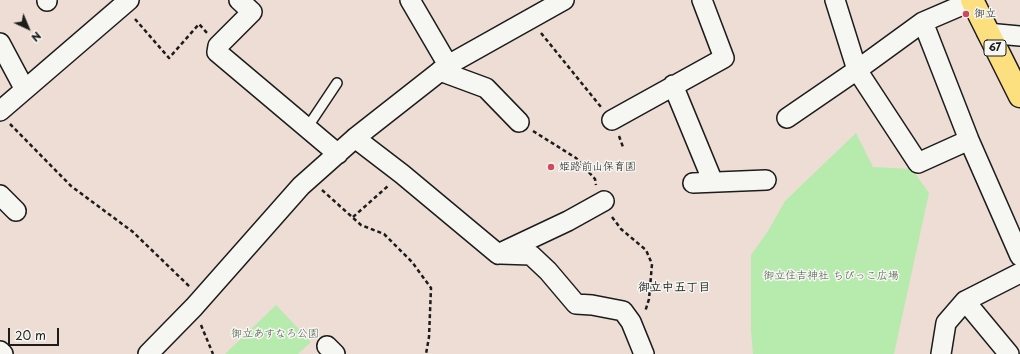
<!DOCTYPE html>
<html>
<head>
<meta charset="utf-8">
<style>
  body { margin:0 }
  #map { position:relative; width:1020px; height:354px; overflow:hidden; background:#edddd5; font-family:"Playpen Sans",sans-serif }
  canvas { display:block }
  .north { position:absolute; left:8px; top:8px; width:40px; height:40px; -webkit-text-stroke:3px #f6f6f2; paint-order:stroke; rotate:136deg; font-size:11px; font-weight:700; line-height:16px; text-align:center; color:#1c1c1c }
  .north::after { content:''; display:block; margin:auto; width:14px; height:18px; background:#1c1c1c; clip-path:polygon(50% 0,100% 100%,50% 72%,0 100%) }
  .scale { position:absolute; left:8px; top:328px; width:51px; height:18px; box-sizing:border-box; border:2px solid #1c1c1c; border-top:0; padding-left:5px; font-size:12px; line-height:14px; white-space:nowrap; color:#1c1c1c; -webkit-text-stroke:3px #f6f6f2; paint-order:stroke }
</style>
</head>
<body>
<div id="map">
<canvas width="1020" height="354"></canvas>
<div class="north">N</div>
<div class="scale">20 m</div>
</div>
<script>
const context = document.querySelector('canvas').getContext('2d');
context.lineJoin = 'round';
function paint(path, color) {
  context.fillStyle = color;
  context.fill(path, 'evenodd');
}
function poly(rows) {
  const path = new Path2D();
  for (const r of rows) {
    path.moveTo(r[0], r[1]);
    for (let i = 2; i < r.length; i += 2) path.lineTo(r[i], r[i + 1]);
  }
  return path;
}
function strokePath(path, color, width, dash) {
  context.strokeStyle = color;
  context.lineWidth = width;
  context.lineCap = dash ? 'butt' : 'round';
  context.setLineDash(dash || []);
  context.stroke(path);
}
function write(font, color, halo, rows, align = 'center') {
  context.font = font + ' "Playpen Sans","Klee One",sans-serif';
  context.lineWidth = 3;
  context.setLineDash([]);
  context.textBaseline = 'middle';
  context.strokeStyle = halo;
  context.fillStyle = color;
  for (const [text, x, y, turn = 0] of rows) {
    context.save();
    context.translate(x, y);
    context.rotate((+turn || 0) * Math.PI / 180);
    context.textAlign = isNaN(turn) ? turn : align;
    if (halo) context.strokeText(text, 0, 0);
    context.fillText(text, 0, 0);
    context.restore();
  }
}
const green = poly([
  [856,133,873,167,912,169,929,193,894,354,753,354,751,330,751,255,768,231,785,201],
  [276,305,311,342,298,354,225,354]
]);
const path = poly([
  [135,19,169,58,199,24,207,33],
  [541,33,601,107],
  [10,124,71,186,133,232,190,287],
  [533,131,576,158,595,179,596,185],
  [619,136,623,147],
  [322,190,361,225,384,234,412,262,431,288,429,337,426,354],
  [353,217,388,186],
  [612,217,621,229,646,250,652,264,649,299,645,312],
  [201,325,213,354]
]);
const service = poly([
  [307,128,337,83]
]);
const minor = poly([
  [47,0,47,1],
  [239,0,252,12,218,46,217,52,338,154],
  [410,0,448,65],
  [835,0,857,70,923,22,972,1],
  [923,22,969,140,1020,256],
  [987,33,1020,36],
  [0,43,24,88],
  [440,71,486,88,519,122],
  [673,85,713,182],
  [0,111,129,0],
  [787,118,857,70,918,163,969,140],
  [612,120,724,58,702,0],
  [355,138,402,174,498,254,568,221,604,201],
  [693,183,766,180],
  [0,195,16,211],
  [501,254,531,255,548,271,576,304,592,305,623,311,631,322,644,354],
  [327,346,335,354],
  [0,351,3,354],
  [148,354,194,307,301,186,355,138,448,65,564,0],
  [941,354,946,323,965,301],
  [1009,354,965,301,1020,273]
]);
const primary = poly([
  [972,0,1020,96]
]);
const markers = [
  [966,14,4,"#d1495b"],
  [551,167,4,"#d1495b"]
];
const shields = [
  [995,48,22]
];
const shieldNames = [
  ["67",995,48]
];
const poiNames = [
  ["御立",974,14],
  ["姫路前山保育園",559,167]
];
const parkNames = [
  ["御立住吉神社 ちびっこ広場",831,276],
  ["御立あすなろ公園",275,334]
];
const neighbourhoodNames = [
  ["御立中五丁目",674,288]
];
paint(green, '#b6ebad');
strokePath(service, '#1c1c1c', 12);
strokePath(minor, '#1c1c1c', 22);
strokePath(primary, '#1c1c1c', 25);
strokePath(path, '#1c1c1c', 2.5, [4, 3]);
strokePath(service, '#f6f6f2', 9);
strokePath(minor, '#f6f6f2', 19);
strokePath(primary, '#fce080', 22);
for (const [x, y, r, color] of markers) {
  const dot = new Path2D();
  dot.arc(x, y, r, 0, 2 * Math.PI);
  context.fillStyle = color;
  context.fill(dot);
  strokePath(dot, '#f6f6f2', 1.5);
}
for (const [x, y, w] of shields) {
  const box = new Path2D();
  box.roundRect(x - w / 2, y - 8, w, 16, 3);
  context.fillStyle = '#f6f6f2';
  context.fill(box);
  strokePath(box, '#1c1c1c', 1);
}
write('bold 10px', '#1c1c1c', null, shieldNames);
write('11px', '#1c1c1c', '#f6f6f2', poiNames, 'left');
write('11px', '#4a5a48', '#f6f6f2', parkNames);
write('bold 12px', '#1c1c1c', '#f6f6f2', neighbourhoodNames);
</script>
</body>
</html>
